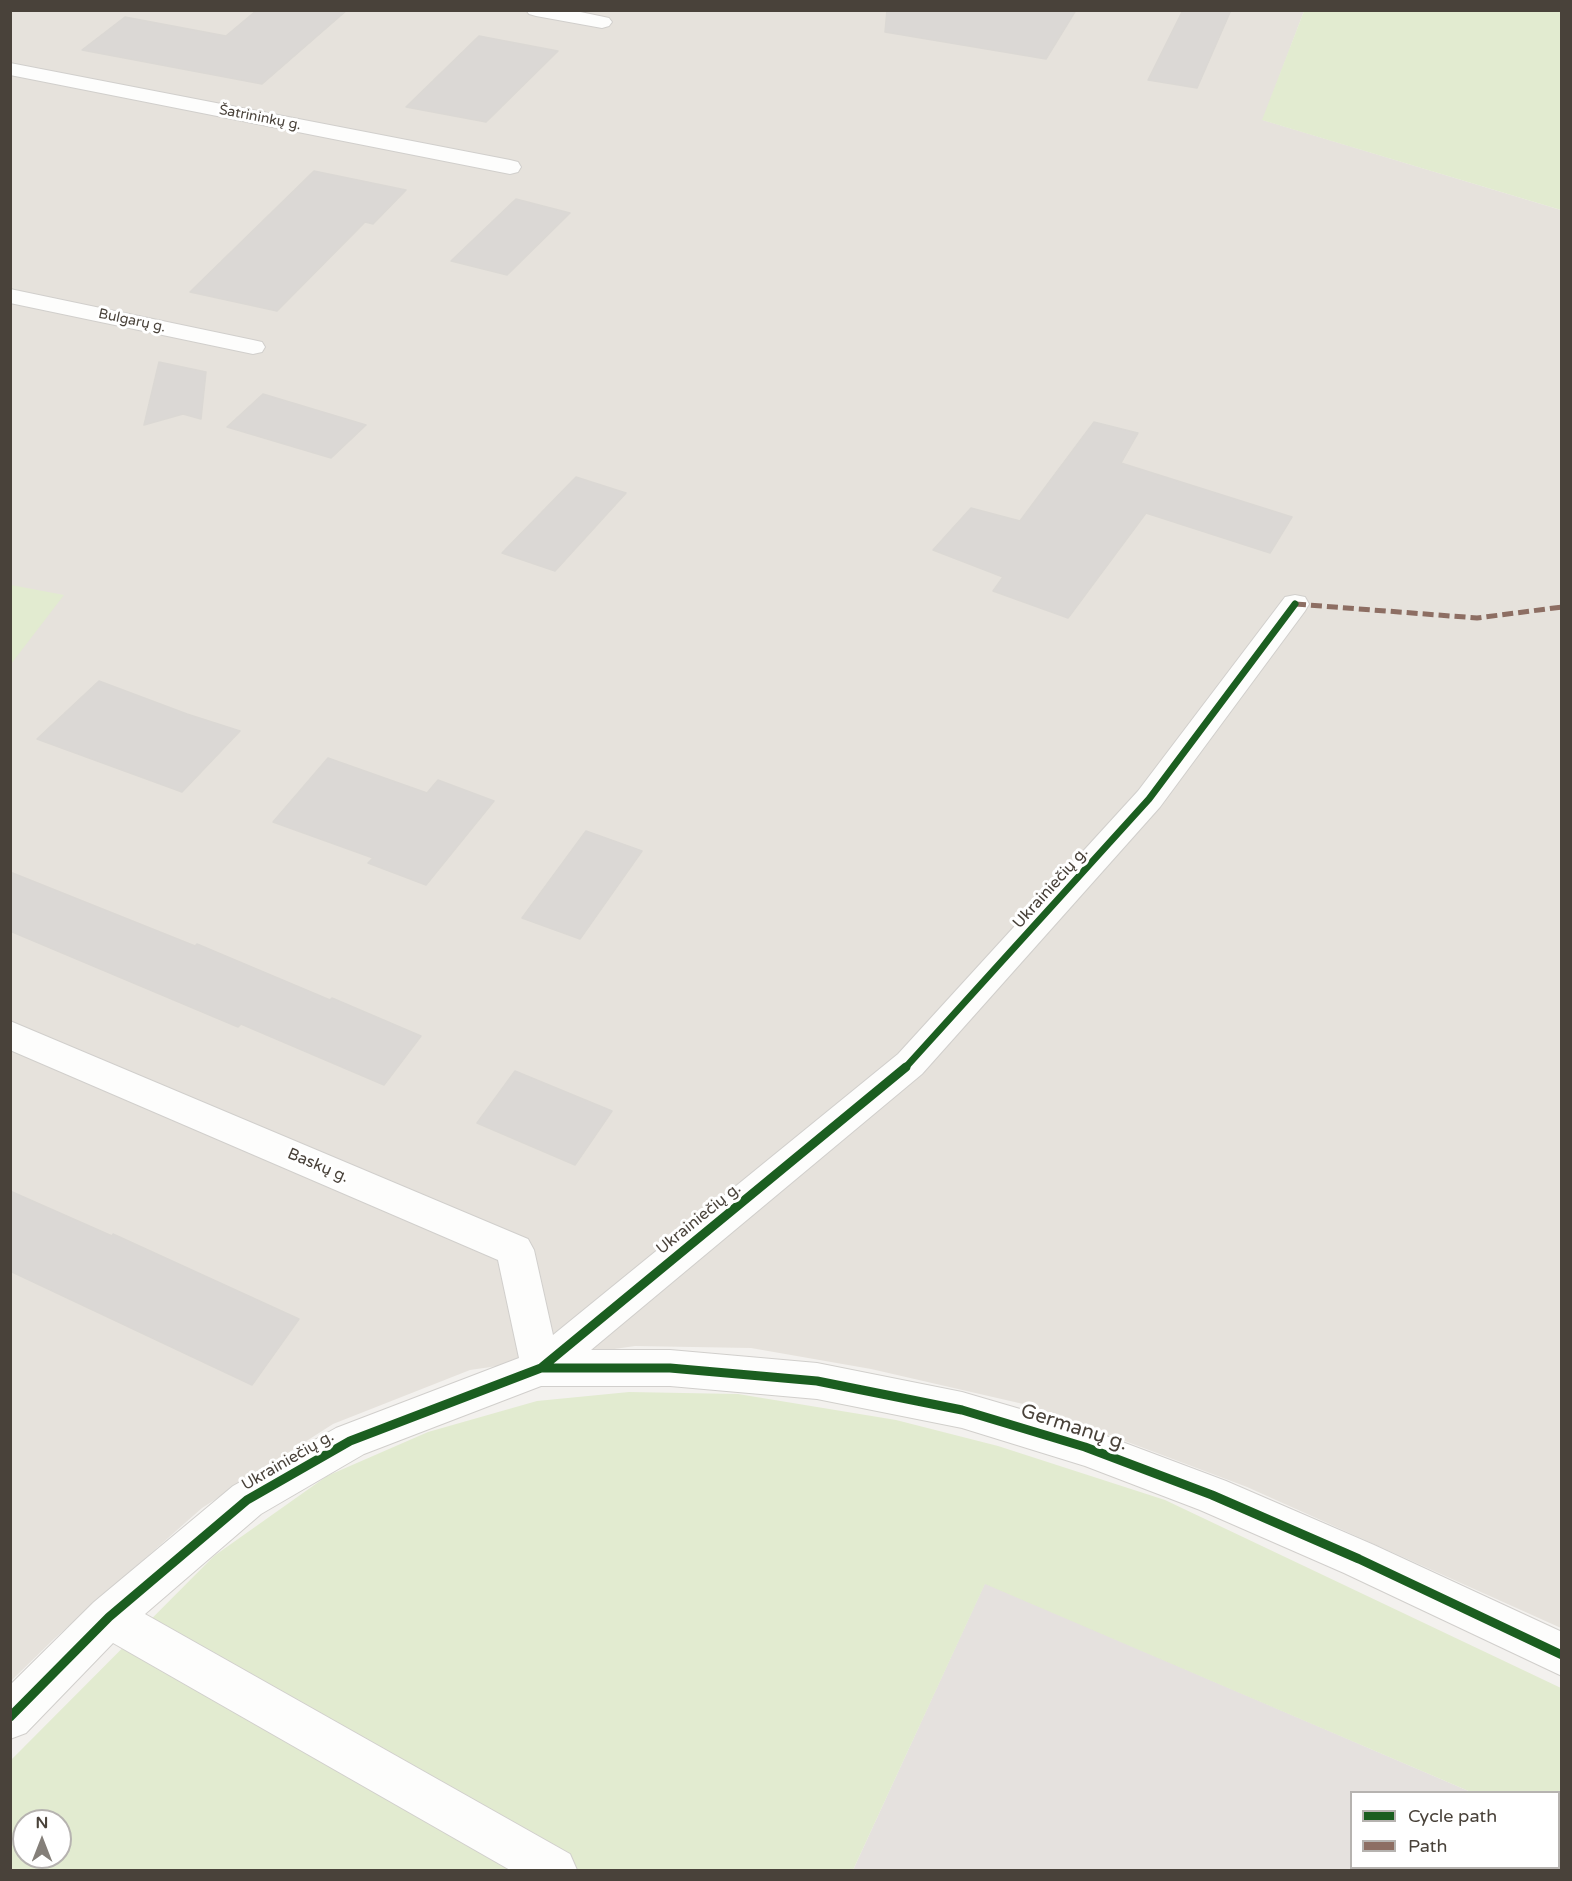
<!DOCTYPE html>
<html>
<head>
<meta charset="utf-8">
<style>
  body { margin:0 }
  #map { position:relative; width:1572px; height:1881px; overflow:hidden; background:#f3f1ee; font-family:"Varela Round",sans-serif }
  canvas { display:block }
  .frame { position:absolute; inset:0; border:12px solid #49423a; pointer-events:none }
  .legend { position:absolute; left:1350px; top:1791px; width:210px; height:78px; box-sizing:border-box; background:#fff; border:2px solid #b6b3b0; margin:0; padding:8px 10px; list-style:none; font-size:18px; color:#49423a }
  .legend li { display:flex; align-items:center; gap:12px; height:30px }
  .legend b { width:30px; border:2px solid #b6b3b0 }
  .north { position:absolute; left:12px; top:1809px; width:60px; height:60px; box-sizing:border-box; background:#fff; border:2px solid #b6b3b0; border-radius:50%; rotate:0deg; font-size:16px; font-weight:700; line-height:24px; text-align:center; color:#49423a }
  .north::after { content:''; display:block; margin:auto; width:21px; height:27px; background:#847f79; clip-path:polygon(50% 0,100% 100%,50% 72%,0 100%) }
</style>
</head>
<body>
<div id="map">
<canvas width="1572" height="1881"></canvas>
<div class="frame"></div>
<ul class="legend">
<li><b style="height:8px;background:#1b5e20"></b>Cycle path</li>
<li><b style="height:8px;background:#8d6e63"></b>Path</li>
</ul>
<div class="north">N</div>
</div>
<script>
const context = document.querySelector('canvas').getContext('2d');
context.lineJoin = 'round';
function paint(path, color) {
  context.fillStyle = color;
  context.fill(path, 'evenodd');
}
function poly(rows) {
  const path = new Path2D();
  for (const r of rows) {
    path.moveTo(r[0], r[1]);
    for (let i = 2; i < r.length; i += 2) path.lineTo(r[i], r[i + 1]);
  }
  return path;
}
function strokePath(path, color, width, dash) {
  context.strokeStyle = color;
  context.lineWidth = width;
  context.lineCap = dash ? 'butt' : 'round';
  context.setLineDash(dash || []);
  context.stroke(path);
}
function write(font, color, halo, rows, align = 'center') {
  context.font = font + ' "Varela Round",sans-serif';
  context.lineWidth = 6;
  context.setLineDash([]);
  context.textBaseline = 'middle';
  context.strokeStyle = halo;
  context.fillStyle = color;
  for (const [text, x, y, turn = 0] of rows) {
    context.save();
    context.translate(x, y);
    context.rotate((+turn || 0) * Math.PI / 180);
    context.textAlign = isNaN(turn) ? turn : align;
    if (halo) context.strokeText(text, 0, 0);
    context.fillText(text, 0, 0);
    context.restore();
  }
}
const residential = poly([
  [11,11,1304,11,1263,120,1561,210,1561,1628,1247,1487,1032,1406,871,1369,751,1348,635,1346,470,1370,333,1424,202,1508,54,1639,11,1681]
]);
const industrial = poly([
  [985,1583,1471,1792,1352,1792,1352,1868,1558,1868,1559,1830,1561,1831,1561,1870,853,1870]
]);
const green = poly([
  [1304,11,1561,11,1561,210,1262,120],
  [11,585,64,595,11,664,10,585],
  [629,1392,738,1394,896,1420,998,1446,1165,1500,1561,1688,1561,1831,1559,1830,1558,1792,1471,1792,985,1584,853,1870,11,1870,11,1760,214,1556,327,1476,428,1432,537,1401],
  [24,1821,60,1821,60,1857,24,1857]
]);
const building = poly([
  [257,10,347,10,262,84,82,50,125,17,226,36,257,10],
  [887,10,1076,10,1046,59,885,32,887,10],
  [1183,10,1231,10,1197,88,1148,80,1183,10],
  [479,36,558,51,486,122,406,107,479,36],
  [314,171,406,190,373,224,365,222,277,311,190,292,314,171],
  [516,199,570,213,507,275,451,261,516,199],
  [159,362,206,372,201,419,183,414,144,425,159,362],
  [263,394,366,425,331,458,227,427,263,394],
  [1094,422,1138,433,1121,463,1292,517,1270,553,1146,513,1068,618,993,591,1003,577,933,550,971,508,1020,521,1094,422],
  [576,477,626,493,555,571,502,553,576,477],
  [99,681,187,714,240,731,182,792,37,739,99,681],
  [328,758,427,793,438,780,494,801,426,885,368,863,373,858,273,822,328,758],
  [586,831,642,851,580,939,522,918,586,831],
  [10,872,195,946,197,944,330,1000,332,998,421,1036,384,1085,241,1024,238,1027,10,931,10,872],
  [515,1071,612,1111,575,1165,477,1123,515,1071],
  [10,1191,112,1236,113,1234,299,1319,252,1385,10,1271,10,1191]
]);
const minor = poly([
  [526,10,571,10,609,18,612,22,609,26,602,28,536,16,529,14,526,10],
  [10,63,510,160,518,162,521,167,518,172,510,174,10,75,10,63],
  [10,289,253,340,262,342,265,347,262,352,253,354,10,303,10,289],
  [1295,595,1305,597,1309,604,1305,611,1160,807,922,1074,591,1350,670,1350,817,1363,962,1392,1085,1428,1226,1481,1374,1545,1562,1632,1562,1676,1344,1573,1200,1510,1085,1466,962,1428,817,1399,670,1386,541,1386,364,1454,261,1514,145,1614,570,1854,577,1870,510,1870,113,1643,26,1733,10,1739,10,1685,94,1602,233,1486,336,1428,519,1358,498,1260,10,1050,10,1021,528,1239,534,1250,553,1335,898,1054,1138,791,1285,597,1295,595]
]);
const quiet = poly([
  [1295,604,1477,618,1562,607]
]);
const cyclewayFar1 = poly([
  [905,1068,1149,799,1295,604]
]);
const cycleway = poly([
  [541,1368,670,1368,817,1381,962,1410,1085,1447,1212,1495,1359,1559,1562,1655],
  [10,1717,109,1617,247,1500,350,1441,541,1368,906,1067]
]);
const farStreetnames = [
  ["Šatrininkų g.",260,118,11],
  ["Bulgarų g.",132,321,12]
];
const streetNames = [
  ["Ukrainiečių g.",1051,888,-48],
  ["Baskų g.",318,1166,23],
  ["Ukrainiečių g.",699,1219,-39],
  ["Ukrainiečių g.",288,1461,-30]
];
const nearStreetnames = [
  ["Germanų g.",1074,1428,18]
];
paint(residential, '#e6e2dc');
paint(industrial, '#e5e1de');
paint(green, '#e2ebd0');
paint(building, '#dbd8d5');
strokePath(building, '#dbd8d4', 1.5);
strokePath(minor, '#d1cfcc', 2);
paint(minor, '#fdfdfc');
strokePath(quiet, '#8d6e63', 5, [11, 5]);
strokePath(cyclewayFar1, '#1b5e20', 7);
strokePath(cycleway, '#1b5e20', 9);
write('14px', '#49423a', '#fff', farStreetnames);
write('16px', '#49423a', '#fff', streetNames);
write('20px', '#49423a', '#fff', nearStreetnames);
</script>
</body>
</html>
